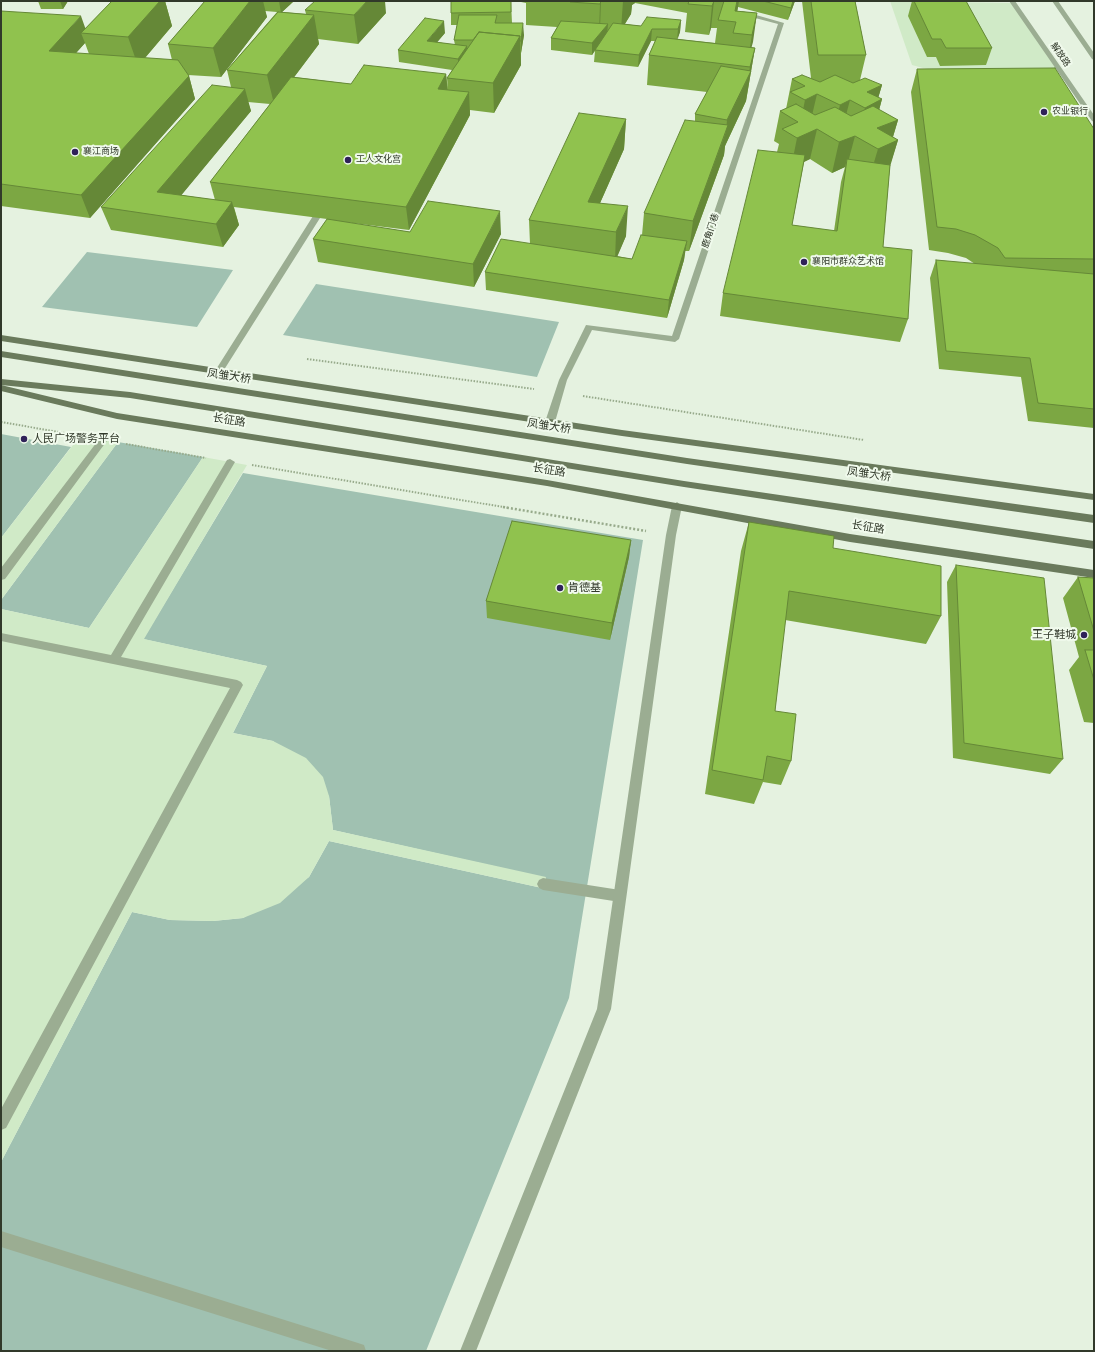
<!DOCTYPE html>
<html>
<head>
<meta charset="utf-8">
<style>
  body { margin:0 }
  #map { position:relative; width:1095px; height:1352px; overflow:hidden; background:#e5f2e0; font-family:Jost,sans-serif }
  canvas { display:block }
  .frame { position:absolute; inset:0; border:2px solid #31392a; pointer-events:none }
</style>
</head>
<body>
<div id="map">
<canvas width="1095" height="1352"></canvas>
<div class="frame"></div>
</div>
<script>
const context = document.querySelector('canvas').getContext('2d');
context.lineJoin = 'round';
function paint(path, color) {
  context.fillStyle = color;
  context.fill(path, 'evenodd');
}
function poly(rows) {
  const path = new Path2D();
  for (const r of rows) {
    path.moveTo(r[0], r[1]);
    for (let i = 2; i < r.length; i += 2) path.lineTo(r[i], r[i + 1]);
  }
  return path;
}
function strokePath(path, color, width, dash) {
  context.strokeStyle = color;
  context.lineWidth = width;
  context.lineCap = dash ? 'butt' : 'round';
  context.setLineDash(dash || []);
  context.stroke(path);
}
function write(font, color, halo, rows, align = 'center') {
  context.font = font + ' Jost,"Noto Sans SC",sans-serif';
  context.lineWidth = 4;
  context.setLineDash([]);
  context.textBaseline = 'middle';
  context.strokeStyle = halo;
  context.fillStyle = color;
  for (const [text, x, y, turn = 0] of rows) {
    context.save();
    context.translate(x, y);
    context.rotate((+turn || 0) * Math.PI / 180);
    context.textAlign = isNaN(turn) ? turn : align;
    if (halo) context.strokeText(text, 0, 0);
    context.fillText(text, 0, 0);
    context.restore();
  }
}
const green = poly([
  [87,252,233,270,197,327,42,307],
  [316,284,559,322,537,377,283,335],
  [1,434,71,447,1,538],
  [118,442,203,457,89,628,1,609,1,600],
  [243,473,643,540,569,998,426,1351,1,1351,1,1162,132,912,170,920,213,921,243,918,309,877,329,841,542,888,546,878,333,830,329,796,273,741,233,733,267,666,143,639]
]);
const plaza = poly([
  [890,1,1013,3,1059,69,934,71,912,65],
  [80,436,118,442,1,600,1,538],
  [203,457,247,465,144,639,267,666,233,733,273,741,306,758,323,777,329,796,333,830,546,877,542,888,329,841,309,877,280,903,243,918,213,921,170,920,132,912,1,1162,1,609,89,628]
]);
const pathFar1 = poly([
  [307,359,534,389],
  [583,396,864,440],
  [1,422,76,435],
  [126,444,206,458],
  [252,465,509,508]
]);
const path = poly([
  [503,507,646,531]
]);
const pedestrian = poly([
  [313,216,319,216,320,218,222,373,216,373,215,371,313,216],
  [103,437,106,438,108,440,106,442,5,579,1,580,1,568,100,438,103,437],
  [230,459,235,462,121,657,237,680,241,682,243,685,6,1128,1,1130,1,1109,230,688,1,641,1,633,111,655,227,460,230,459],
  [543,878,620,890,624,892,626,896,624,900,620,902,543,890,539,888,537,884,539,880,543,878],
  [1,1231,358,1343,364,1345,366,1351,332,1351,1,1247,1,1231]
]);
const minor = poly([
  [742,11,784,23,679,339,675,342,592,330,567,380,555,422,550,425,547,424,545,422,559,380,586,325,672,336,778,24,740,14,739,13,742,11],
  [677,502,682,506,676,535,611,1009,476,1351,460,1351,597,1009,666,535,672,506,677,502]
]);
const tertiary = poly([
  [1009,1,1015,1,1094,115,1094,122,1092,121,1009,1],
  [1052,1,1058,1,1094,53,1094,60,1092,59,1052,1]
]);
const primary = poly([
  [1,335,622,430,1094,494,1094,500,622,436,1,341,1,335],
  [1,351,687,458,1094,515,1094,523,687,464,1,357,1,351],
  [1,379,130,392,684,481,1094,541,1094,549,684,487,130,398,1,385,1,379],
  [1,385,117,413,547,480,850,534,1094,570,1094,578,850,542,547,486,117,419,1,391,1,385]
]);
const wall = poly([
  [38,1,68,1,63,9,41,9],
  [111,1,165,1,172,26,145,58,172,60,168,44,205,1,294,1,282,12,306,14,305,10,386,13,358,44,318,39,319,44,294,77,351,84,446,74,448,90,447,78,452,70,399,62,398,50,445,33,437,42,455,45,454,40,457,25,451,25,451,13,511,1,512,23,524,35,521,53,521,65,494,113,470,110,470,115,409,230,344,222,410,232,501,234,474,287,318,262,313,239,327,219,234,207,239,225,223,247,111,230,101,207,231,87,227,70,277,12,265,11,267,17,221,77,188,75,189,76,195,99,90,218,1,206,1,11,86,28,111,2],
  [85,43,89,54,76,53],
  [248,102,270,104,210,182,215,200,181,195,251,111],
  [516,1,795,1,788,20,738,7,737,11,757,13,751,47,755,48,746,101,725,146,724,155,689,251,685,251,684,260,667,318,486,290,485,272,530,244,529,220,626,119,624,149,600,203,626,236,617,256,632,259,642,235,644,213,695,121,695,114,707,92,647,85,649,55,655,41,651,41,638,67,594,62,595,51,592,55,551,50,551,38,557,27,526,25,526,3],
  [635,3,687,13,685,32,709,35,711,28,717,28,715,43,677,39,680,32,681,20,641,26,625,24,631,14,632,5],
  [802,1,855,1,866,55,860,80,882,85,878,98,882,99,879,110,898,120,893,137,898,140,890,165,883,247,908,319,900,342,720,316,723,293,777,152,779,144,774,141,780,111,786,109,792,79,811,78],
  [810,159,832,173,845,167,841,182,834,231,792,225,804,162],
  [912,1,966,1,992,48,986,65,940,66,936,57,927,57,908,16],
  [917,69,1094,129,1094,428,1028,421,1021,377,939,369,930,278,936,260,975,264,966,258,948,253,929,250,911,92],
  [749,522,833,548,941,616,926,644,785,620,775,711,791,761,781,785,763,782,754,804,705,794,741,551],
  [631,540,629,557,610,640,487,618,486,601],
  [956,565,1063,759,1050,774,953,758,947,582],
  [1078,577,1094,578,1094,723,1084,722,1069,670,1079,657,1063,598]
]);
const shadedWall = poly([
  [60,1,68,1,63,9],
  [160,1,165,1,172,26,138,66,128,37],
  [250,1,263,1,267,17,221,77,213,48],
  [279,1,294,1,281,13],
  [367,1,385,1,386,13,358,44,354,15],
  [591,1,601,1,600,29,599,32,600,4],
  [623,1,635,1,635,3,632,5,631,14,621,30],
  [714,1,711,28,709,35,712,6],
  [737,1,739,1,736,19,735,11],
  [793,1,795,1,788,20,791,8],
  [757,13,753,42,747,64,752,35],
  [314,15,319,44,274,104,267,75],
  [81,16,87,33,81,33,85,43,58,73,49,51],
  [681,20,680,32,677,41,678,29],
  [444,21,445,33,428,53,427,41],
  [523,23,524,35,521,53,521,41],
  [608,24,607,36,595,50,592,55,592,43],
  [652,29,651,41,638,67,639,55],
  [520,36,521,65,494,113,493,83],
  [467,46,468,59,458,71,458,59],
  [755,48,746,101,725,146,724,155,689,251,693,221,726,132,727,120,748,78,750,67],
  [446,74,448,96,438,89],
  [189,76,195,99,90,218,81,195],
  [882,85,877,102,882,99,874,129,857,138,865,108,867,92],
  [245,89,251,111,165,215,157,192],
  [469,92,470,115,409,230,406,207],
  [817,94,810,124,799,130,805,100],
  [850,100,842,130,832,135,840,105],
  [626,119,624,149,589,228,588,202],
  [898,120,891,143,898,140,889,170,869,179,878,149,877,128],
  [817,129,810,159,791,168,797,138],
  [855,136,847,166,847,159,845,167,832,173,839,142],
  [232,202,239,225,223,247,216,224],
  [628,206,626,236,615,262,616,232],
  [500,211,501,234,474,287,473,264],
  [687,241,684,260,667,318,669,300],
  [631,540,629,557,610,640,612,623]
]);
const building = poly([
  [112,1,160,1,128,37,81,33,112,1],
  [205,1,250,1,213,48,168,44,205,1],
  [315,1,367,1,354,15,305,10,315,1],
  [451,1,511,1,511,12,451,13,451,1],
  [570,1,601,1,600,4,570,2,570,1],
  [689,1,714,1,712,6,688,4,689,1],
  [724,1,737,1,735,11,757,13,752,35,733,33,736,22,718,20,724,1],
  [763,1,793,1,791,8,763,1],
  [811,1,855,1,866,55,818,55,811,1],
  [914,1,966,1,992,48,946,48,941,39,932,39,914,1],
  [1,11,81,16,49,51,178,60,189,76,81,195,1,184,1,11],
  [278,12,314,15,267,75,227,70,278,12],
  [459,15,497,15,495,23,523,23,521,41,520,41,520,36,479,32,473,40,454,40,459,15],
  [647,17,681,20,678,29,652,29,639,55,595,50,613,23,641,26,647,17],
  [425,18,444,21,427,41,467,46,458,59,398,50,425,18],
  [561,21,608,24,592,43,551,38,561,21],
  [479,32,520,36,493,83,447,78,479,32],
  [657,37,755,48,750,67,649,55,657,37],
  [364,65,446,74,438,89,469,92,406,207,210,182,291,77,351,84,364,65],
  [721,66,751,71,727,120,695,114,721,66],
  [1055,68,1094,129,1094,259,1005,258,998,248,975,235,956,229,937,227,917,69,1055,68],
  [802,75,820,82,835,75,853,83,865,78,882,85,867,92,882,99,865,108,850,100,840,105,817,94,805,100,790,92,805,86,792,79,802,75],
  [212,85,245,89,157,192,232,202,216,224,101,207,212,85],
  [796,104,815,115,835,107,851,116,873,106,898,120,877,128,898,140,878,149,855,136,839,142,817,129,797,138,782,129,798,122,780,111,796,104],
  [579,113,626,119,588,202,628,206,616,232,529,220,579,113],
  [685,120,728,125,693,221,644,213,685,120],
  [758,150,805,155,792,225,837,231,847,159,890,165,883,247,912,250,908,319,723,293,758,150],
  [428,201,500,211,473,264,313,239,327,219,410,232,428,201],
  [641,235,687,241,669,300,485,272,501,239,632,259,641,235],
  [936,260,1094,274,1094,409,1038,403,1030,358,946,351,936,260],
  [512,521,631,540,612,623,486,601,512,521],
  [749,522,834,536,833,548,941,566,941,616,789,591,775,711,796,714,791,761,767,756,763,780,712,770,749,522],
  [956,565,1044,578,1063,759,964,743,956,565],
  [1078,577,1094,578,1094,631,1078,577],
  [1085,650,1094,650,1094,680,1085,650]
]);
const markers = [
  [1044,112,4,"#2f2159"],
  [75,152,4,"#2f2159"],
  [348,160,4,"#2f2159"],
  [804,262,4,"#2f2159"],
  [24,439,4,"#2f2159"],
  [560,588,4,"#2f2159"],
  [1084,635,4,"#2f2159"]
];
const farStreetnames = [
  ["解放路",1060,55,55],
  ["鹿角门巷",711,231,-72]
];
const farPoinames = [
  ["农业银行",1052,112],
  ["襄江商场",83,152],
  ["工人文化宫",356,160],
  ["襄阳市群众艺术馆",812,262]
];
const streetNames = [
  ["凤雏大桥",229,377,9],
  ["长征路",229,421,9],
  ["凤雏大桥",549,427,9],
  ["长征路",549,471,9],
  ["凤雏大桥",869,475,8],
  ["长征路",868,528,9]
];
const poiNames = [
  ["人民广场警务平台",32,439],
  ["肯德基",568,588],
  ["王子鞋城",1076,635,"right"]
];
paint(green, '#a0c1b1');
paint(plaza, '#d0eac7');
strokePath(pathFar1, '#97aa8b', 2, [1.5, 1.5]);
strokePath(path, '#97aa8b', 2.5, [2, 2]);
paint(pedestrian, '#9bad92');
paint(minor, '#9bad92');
paint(tertiary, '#9bad92');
paint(primary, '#6a7a5c');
paint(wall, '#7ca743');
paint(shadedWall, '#658837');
paint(building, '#90c24e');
strokePath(building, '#658837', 1);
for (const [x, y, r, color] of markers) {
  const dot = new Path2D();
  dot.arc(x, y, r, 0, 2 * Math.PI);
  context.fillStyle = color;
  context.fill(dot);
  strokePath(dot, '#f0faec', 1.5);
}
write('9px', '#31392a', '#f0faec', farStreetnames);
write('9px', '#31392a', '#f0faec', farPoinames, 'left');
write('11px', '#31392a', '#f0faec', streetNames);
write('11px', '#31392a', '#f0faec', poiNames, 'left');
</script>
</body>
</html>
